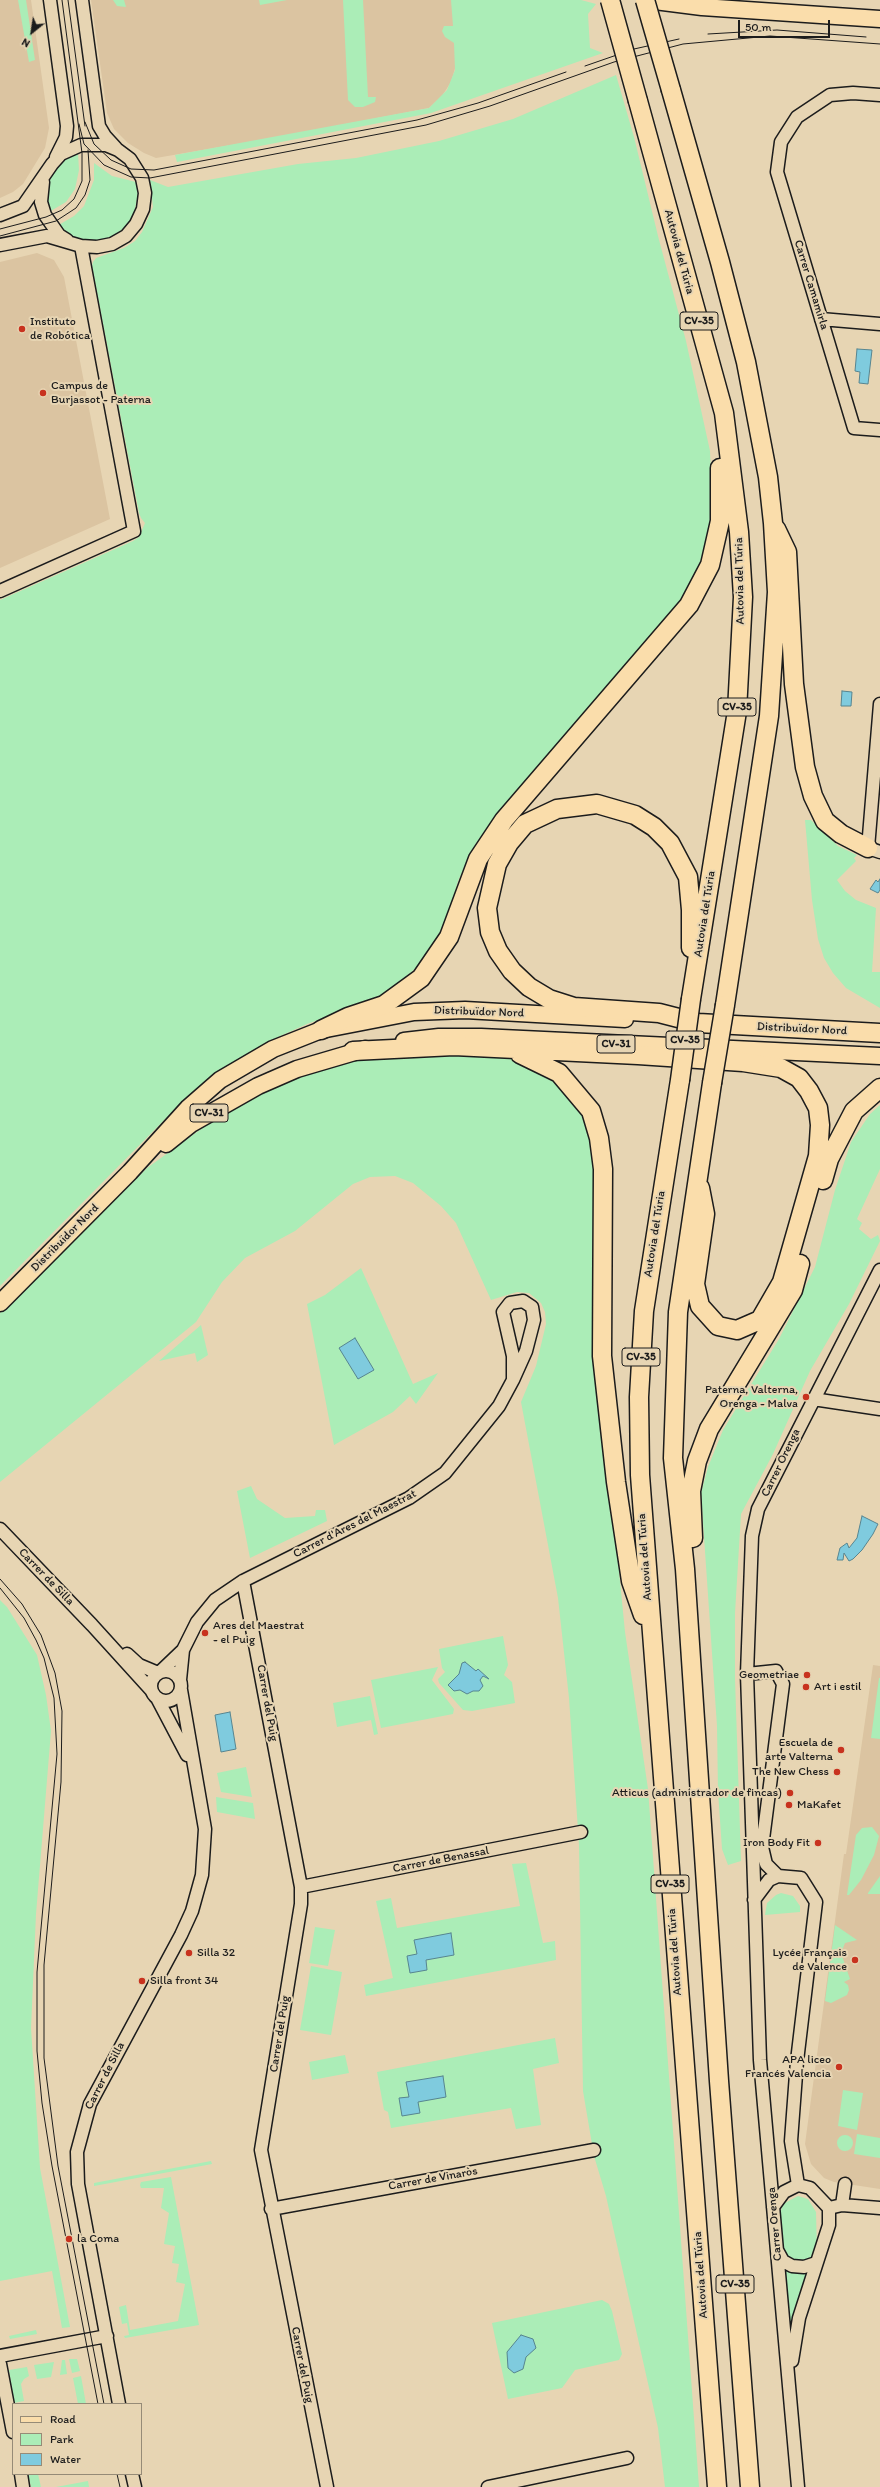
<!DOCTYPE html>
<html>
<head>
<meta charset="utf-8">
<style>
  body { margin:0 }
  #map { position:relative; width:880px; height:2487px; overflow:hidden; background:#e7d5b3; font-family:Itim,sans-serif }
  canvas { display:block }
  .legend { position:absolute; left:12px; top:2403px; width:130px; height:72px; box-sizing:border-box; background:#e7d5b3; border:1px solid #968b77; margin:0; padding:5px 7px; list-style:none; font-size:12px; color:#1c1c1c }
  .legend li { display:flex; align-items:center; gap:8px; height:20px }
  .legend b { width:20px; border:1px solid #968b77 }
  .north { position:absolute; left:12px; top:12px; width:40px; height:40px; -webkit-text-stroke:3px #e7d5b3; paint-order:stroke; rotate:210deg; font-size:11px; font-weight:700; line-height:16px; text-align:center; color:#1c1c1c }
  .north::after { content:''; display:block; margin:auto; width:14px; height:18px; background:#1c1c1c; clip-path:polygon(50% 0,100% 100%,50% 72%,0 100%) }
  .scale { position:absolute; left:738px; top:20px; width:92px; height:18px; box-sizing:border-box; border:2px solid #1c1c1c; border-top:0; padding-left:5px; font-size:12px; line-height:14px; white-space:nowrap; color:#1c1c1c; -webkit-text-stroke:3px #e7d5b3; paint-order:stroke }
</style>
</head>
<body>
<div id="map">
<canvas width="880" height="2487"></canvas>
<ul class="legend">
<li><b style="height:5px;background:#faddab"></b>Road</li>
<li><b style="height:11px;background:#abedb7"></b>Park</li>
<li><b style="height:11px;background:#7fcbde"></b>Water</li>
</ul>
<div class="north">N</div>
<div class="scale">50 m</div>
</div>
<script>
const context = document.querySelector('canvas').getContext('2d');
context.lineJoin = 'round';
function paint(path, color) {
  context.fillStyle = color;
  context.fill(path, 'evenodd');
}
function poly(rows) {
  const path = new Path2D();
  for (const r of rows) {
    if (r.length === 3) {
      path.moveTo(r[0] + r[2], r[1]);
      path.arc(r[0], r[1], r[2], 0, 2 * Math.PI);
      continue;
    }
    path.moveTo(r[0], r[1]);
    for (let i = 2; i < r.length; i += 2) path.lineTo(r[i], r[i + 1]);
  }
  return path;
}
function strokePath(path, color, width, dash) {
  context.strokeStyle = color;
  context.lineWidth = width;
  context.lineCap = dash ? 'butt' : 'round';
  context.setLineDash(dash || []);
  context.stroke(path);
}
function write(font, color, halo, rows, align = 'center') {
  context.font = font + ' Itim,sans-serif';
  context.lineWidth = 4;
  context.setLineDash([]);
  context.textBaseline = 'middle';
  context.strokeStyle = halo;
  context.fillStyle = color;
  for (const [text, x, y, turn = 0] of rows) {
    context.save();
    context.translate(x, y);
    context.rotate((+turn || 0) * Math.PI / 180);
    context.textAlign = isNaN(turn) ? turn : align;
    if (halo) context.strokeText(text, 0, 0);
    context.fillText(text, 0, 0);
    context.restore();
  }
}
const built = poly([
  [0,0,31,0,49,128,45,148,23,184,13,192,0,198],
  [91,0,475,0,451,82,442,96,429,108,284,136,156,158,144,153,128,143,114,129,107,113],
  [37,253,54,260,64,277,110,519,0,568,0,262],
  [873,1665,880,1666,880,2189,834,2182,824,2178,811,2164,805,2144,844,1854,846,1854]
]);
const green = poly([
  [18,0,26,0,35,60,29,62],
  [113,0,124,0,126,7,117,6],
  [259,0,287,0,260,5],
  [343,0,363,0,368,97,376,97,375,102,363,107,355,107,348,100],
  [451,0,581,0,596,4,588,14,590,48,603,53,431,113,177,162,175,155,429,108,447,90,455,70,454,43,445,37,442,31,444,26,453,26],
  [616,75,634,137,658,236,686,341,710,451,713,520,704,564,679,605,476,843,458,881,444,931,419,965,394,988,371,1001,307,1024,267,1042,221,1070,189,1095,0,1286,0,600,133,541,139,537,145,523,141,518,139,513,92,266,93,262,96,258,124,248,135,241,142,232,153,207,150,180,168,187,298,164,356,158,439,141,513,119],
  [78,153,79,170,75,189,66,202,49,212,46,204,48,185,52,175,63,161],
  [94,163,112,176,136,182,138,194,134,214,129,224,114,236,105,240,92,242,69,237,57,226,74,216,84,206,94,180],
  [805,820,811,820,838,846,857,855,854,858,856,861,837,880,845,891,856,900,876,908,872,972,880,972,880,1008,846,988,833,973,824,958,818,939,812,900],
  [389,1051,511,1056,539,1067,563,1086,582,1113,592,1143,596,1176,612,1500,625,1632,648,1789,699,2487,665,2487,658,2428,606,2196,594,2156,583,2091,579,1845,569,1698,558,1598,521,1402,536,1366,546,1324,545,1312,541,1303,529,1293,517,1292,491,1300,456,1223,441,1206,413,1183,395,1176,370,1177,353,1184,295,1231,245,1258,222,1282,196,1322,0,1482,0,1313,147,1168,226,1111,283,1082,343,1061],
  [880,1105,880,1169,857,1219,862,1223,859,1229,871,1239,878,1235,880,1241,849,1304,810,1371,773,1454,741,1514,735,1613,735,1679,741,1861,728,1865,722,1849,718,1791,717,1726,701,1493,708,1467,723,1430,779,1339,815,1267,835,1190,851,1142,870,1114],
  [361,1268,413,1384,438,1373,416,1404,410,1396,393,1412,334,1445,307,1304,325,1295],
  [201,1325,208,1355,197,1362,195,1353,159,1361],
  [251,1486,257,1499,285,1518,315,1516,316,1510,325,1510,327,1521,250,1558,237,1491],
  [0,1600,7,1607,37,1655,46,1695,51,1731,36,1914,31,2028,40,2168,70,2327,62,2328,52,2271,0,2281],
  [503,1636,508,1665,504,1675,512,1682,515,1703,472,1711,463,1710,439,1683,438,1679,445,1672,442,1668,439,1649],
  [438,1667,432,1680,454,1709,453,1714,381,1728,371,1680],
  [879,1678,880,1678,880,1739,871,1738],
  [370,1696,378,1734,374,1735,371,1720,337,1727,333,1703],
  [246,1767,252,1797,221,1792,217,1773],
  [216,1797,253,1803,255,1819,217,1812],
  [872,1827,879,1836,874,1855,861,1880,849,1895,847,1895,856,1835,862,1828],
  [526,1863,543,1943,555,1941,556,1960,366,1996,364,1985,393,1978,376,1901,391,1898,397,1928,520,1906,512,1864],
  [880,1876,880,1894,868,1894,868,1893],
  [781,1893,793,1896,800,1906,800,1912,765,1915,767,1903,776,1895],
  [835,1925,857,1940,845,1943,841,1953,850,1979,844,1982,848,1985,849,1990,847,1995,831,2003,825,2001],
  [315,1927,335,1930,328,1966,309,1963],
  [311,1966,342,1972,331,2035,300,2030],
  [555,2038,559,2063,533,2069,541,2125,516,2129,511,2108,391,2128,388,2112,384,2110,377,2072],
  [345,2055,349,2073,312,2080,309,2062],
  [843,2090,863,2093,857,2130,838,2126],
  [857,2134,880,2138,880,2158,854,2154],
  [845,2143,8],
  [211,2161,212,2164,94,2186,94,2183],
  [171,2177,199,2325,125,2338,124,2336,129,2335,127,2323,122,2324,119,2307,126,2305,130,2330,178,2321,185,2284,176,2282,179,2264,172,2263,175,2246,164,2244,169,2213,161,2208,164,2188,141,2188,140,2185,141,2182],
  [798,2196,808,2199,816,2212,817,2251,813,2257,806,2262,792,2261,783,2253,780,2213,783,2204],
  [786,2269,808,2274,791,2341,785,2271],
  [602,2300,609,2304,612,2311,622,2354,619,2360,575,2370,562,2388,508,2399,492,2323],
  [36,2330,37,2334,10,2339,9,2336],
  [69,2359,77,2359,80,2371,72,2373],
  [62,2360,65,2360,67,2374,60,2375],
  [54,2362,51,2377,37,2379,34,2365],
  [27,2367,29,2376,24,2379,21,2384,24,2401,14,2403,9,2370],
  [81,2376,86,2404,78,2404,73,2378],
  [28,2474,38,2474,41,2487,31,2487],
  [88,2481,89,2487,56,2487]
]);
const water = poly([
  [857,349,872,350,868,384,859,383,860,372,855,371,857,349],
  [842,691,852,692,851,706,841,706,842,691],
  [880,879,880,890,878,893,870,889,876,880,878,882,880,879],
  [355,1338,374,1370,358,1379,339,1348,355,1338],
  [862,1516,878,1524,873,1534,862,1550,853,1559,849,1561,844,1553,843,1560,837,1560,840,1548,847,1543,849,1548,857,1538,862,1516],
  [465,1662,476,1671,478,1669,489,1679,483,1676,480,1680,483,1686,479,1691,473,1691,467,1694,460,1690,454,1691,448,1685,459,1674,462,1663,465,1662],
  [230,1712,236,1749,221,1752,215,1715,230,1712],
  [451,1933,454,1955,426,1960,427,1970,410,1973,407,1956,417,1954,414,1940,451,1933],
  [443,2076,446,2097,418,2102,420,2113,402,2116,399,2098,409,2097,406,2082,443,2076],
  [521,2335,533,2339,536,2348,526,2357,523,2369,514,2373,508,2368,507,2352,521,2335]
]);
const minor = poly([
  [50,0,67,126,66,137,56,157],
  [82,0,99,126,105,136,116,148],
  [880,95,853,93,830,95,797,117,781,142,777,172,854,428,880,430],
  [43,182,41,202,45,215,59,235,67,240],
  [0,215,23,206,52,164,61,154,81,145,106,145,118,150,130,159,142,178,145,193,143,209,136,224,126,236,112,244,97,247,81,246,47,236,0,245],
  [821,319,880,324],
  [0,591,134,531,81,246],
  [880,704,868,848,880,852],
  [813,1399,880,1409],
  [0,1529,92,1625,151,1690],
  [243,1581,301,1887,301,1904,261,2150,327,2487],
  [127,1654,139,1665,158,1673],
  [166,1686,15],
  [161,1671,183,1650,197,1622,215,1600,243,1581,409,1498,445,1473,499,1406,513,1380,526,1351,534,1320,532,1307,523,1301,510,1303,503,1312,513,1356,513,1380],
  [747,1674,776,1671,783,1684,762,1847,766,1864,778,1876],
  [180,1680,183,1650],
  [157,1698,187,1755],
  [301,1887,581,1832],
  [754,1900,769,1880,778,1876,801,1878,816,1902,797,2061,791,2141,798,2185],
  [842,2205,845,2184],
  [773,2207,784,2192,798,2185,810,2188,829,2208],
  [829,2208,842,2205,880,2208],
  [271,2209,594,2150],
  [777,2250,783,2261,792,2266,804,2267,816,2263],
  [0,2356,107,2336],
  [792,2361,799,2318,829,2225,829,2208],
  [0,2364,13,2432],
  [119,2404,78,2184,77,2152,90,2104,181,1935,192,1911,202,1875,205,1829,181,1690],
  [21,2474,23,2487],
  [132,2474,135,2487],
  [488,2487,627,2458],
  [798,2487,760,2060,747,1674,752,1536,758,1509,880,1270]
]);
const major = poly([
  [647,0,702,7,880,19],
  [404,1041,439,1037,481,1037,880,1056],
  [166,1144,191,1124,258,1086,297,1069,365,1049],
  [0,1303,130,1172,188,1108,220,1080,273,1049,321,1030,414,1012,465,1010,625,1019]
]);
const highway = poly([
  [671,90,720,262,746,362,768,477,773,523,777,592,769,716,725,1005],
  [638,101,724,413,739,532,743,597,737,711,691,999],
  [776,529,787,552,794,684,805,767,813,796,825,821,841,834,868,848],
  [691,948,691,910,688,877,670,843,654,827,635,815,597,804,557,809,525,824,509,843,497,864,487,908,490,932,498,951,512,971,529,987,549,999,574,1007,659,1013,698,1023,880,1033],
  [321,1030,348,1017,384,1005,421,978,449,937,478,859,504,820,689,605,710,565,720,521,720,468],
  [353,1051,454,1046,638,1055,743,1062,781,1068,799,1078,809,1091,818,1108,820,1125,818,1156,782,1282,760,1320,737,1330,718,1326,700,1306,695,1284,705,1214,700,1188],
  [520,1054,559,1073,591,1111,599,1138,603,1169,602,1356,616,1482,631,1581,643,1615],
  [680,1080,644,1311,639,1397,640,1475,717,2487],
  [712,1083,678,1312,673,1458,685,1569,719,2081,750,2487],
  [823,1180,829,1159,854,1111,880,1088],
  [693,1538,691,1491,697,1461,709,1429,793,1290,800,1264]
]);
const tram = poly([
  [68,0,85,126],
  [708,34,777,30,866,37],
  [585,66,634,49,679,39],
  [85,122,94,144,111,160,131,169,154,170,417,120,478,103,566,72],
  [79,124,84,144,104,165,131,177,150,178,426,125,490,106,614,62,683,44,770,36,880,44],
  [0,229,46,217,62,210,74,199,82,181,82,153,62,0],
  [0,236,56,221,76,208,85,195,90,180,88,150],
  [0,1579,22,1604,41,1635,55,1673,62,1711,61,1782,44,1965,44,2058,58,2166,104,2404],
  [0,1588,24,1618,36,1640,44,1658,54,1698,57,1754,37,1972,37,2051,42,2103,52,2166,98,2404],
  [117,2474,120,2487]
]);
const highwayBridge = poly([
  [610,0,638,101],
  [645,0,671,90],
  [680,1080,691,999],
  [712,1083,725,1005]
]);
const markers = [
  [22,329,4,"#c8321e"],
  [43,393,4,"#c8321e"],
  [806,1397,4,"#c8321e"],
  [205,1633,4,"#c8321e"],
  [807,1675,4,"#c8321e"],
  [806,1687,4,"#c8321e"],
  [841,1750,4,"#c8321e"],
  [837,1772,4,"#c8321e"],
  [790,1793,4,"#c8321e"],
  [789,1805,4,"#c8321e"],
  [818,1843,4,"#c8321e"],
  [189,1953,4,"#c8321e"],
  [855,1960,4,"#c8321e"],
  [142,1981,4,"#c8321e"],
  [839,2067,4,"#c8321e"],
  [69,2239,4,"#c8321e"]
];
const shields = [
  [699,321,38],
  [737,707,38],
  [685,1040,38],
  [616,1044,38],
  [209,1113,38],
  [641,1357,38],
  [670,1884,38],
  [735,2284,38]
];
const shieldNames = [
  ["CV-35",699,321],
  ["CV-35",737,707],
  ["CV-35",685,1040],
  ["CV-31",616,1044],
  ["CV-31",209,1113],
  ["CV-35",641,1357],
  ["CV-35",670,1884],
  ["CV-35",735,2284]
];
const streetNames = [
  ["Autovia del Túria",679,252,75],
  ["Carrer Camamirla",811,285,73],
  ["Autovia del Túria",740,581,-91],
  ["Autovia del Túria",705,914,-81],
  ["Distribuïdor Nord",479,1012,2],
  ["Distribuïdor Nord",802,1029,3],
  ["Autovia del Túria",655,1234,-81],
  ["Distribuïdor Nord",65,1238,-45],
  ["Carrer Orenga",781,1463,-64],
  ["Carrer d'Ares del Maestrat",355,1524,-27],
  ["Autovia del Túria",645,1557,-94],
  ["Carrer de Silla",46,1577,46],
  ["Carrer del Puig",267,1703,80],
  ["Carrer de Benassal",441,1860,-11],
  ["Autovia del Túria",675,1952,-94],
  ["Carrer del Puig",280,2034,-81],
  ["Carrer de Silla",105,2076,-63],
  ["Carrer de Vinaròs",433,2179,-10],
  ["Carrer Orenga",775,2224,-95],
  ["Autovia del Túria",701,2275,-94],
  ["Carrer del Puig",302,2365,79]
];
const poiNames = [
  ["Instituto",30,322],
  ["de Robótica",30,336],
  ["Campus de",51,386],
  ["Burjassot - Paterna",51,400],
  ["Paterna, Valterna,",798,1390,"right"],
  ["Orenga - Malva",798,1404,"right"],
  ["Ares del Maestrat",213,1626],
  ["- el Puig",213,1640],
  ["Geometriae",799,1675,"right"],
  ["Art i estil",814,1687],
  ["Escuela de",833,1743,"right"],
  ["arte Valterna",833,1757,"right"],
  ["The New Chess",829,1772,"right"],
  ["Atticus (administrador de fincas)",782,1793,"right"],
  ["MaKafet",797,1805],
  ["Iron Body Fit",810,1843,"right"],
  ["Silla 32",197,1953],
  ["Lycée Français",847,1953,"right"],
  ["de Valence",847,1967,"right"],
  ["Silla front 34",150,1981],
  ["APA liceo",831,2060,"right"],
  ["Francés Valencia",831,2074,"right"],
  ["la Coma",77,2239]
];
paint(built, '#dbc4a1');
paint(green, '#abedb7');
paint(water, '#7fcbde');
strokePath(water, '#578590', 1);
strokePath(minor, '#1c1c1c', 15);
strokePath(major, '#1c1c1c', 19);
strokePath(highway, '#1c1c1c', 21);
strokePath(minor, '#e7d5b3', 12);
strokePath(major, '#faddab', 16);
strokePath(highway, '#faddab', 18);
strokePath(tram, '#1c1c1c', 1);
strokePath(highwayBridge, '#1c1c1c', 21, []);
strokePath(highwayBridge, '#faddab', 18);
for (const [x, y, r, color] of markers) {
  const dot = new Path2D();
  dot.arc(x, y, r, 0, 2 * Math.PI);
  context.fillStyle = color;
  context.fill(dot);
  strokePath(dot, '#e7d5b3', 1.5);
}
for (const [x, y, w] of shields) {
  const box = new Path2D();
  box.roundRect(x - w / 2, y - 9, w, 18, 3);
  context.fillStyle = '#e7d5b3';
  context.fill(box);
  strokePath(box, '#1c1c1c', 1);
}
write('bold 11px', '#1c1c1c', null, shieldNames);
write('12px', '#1c1c1c', '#e7d5b3', streetNames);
write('12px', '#1c1c1c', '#e7d5b3', poiNames, 'left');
</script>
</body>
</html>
